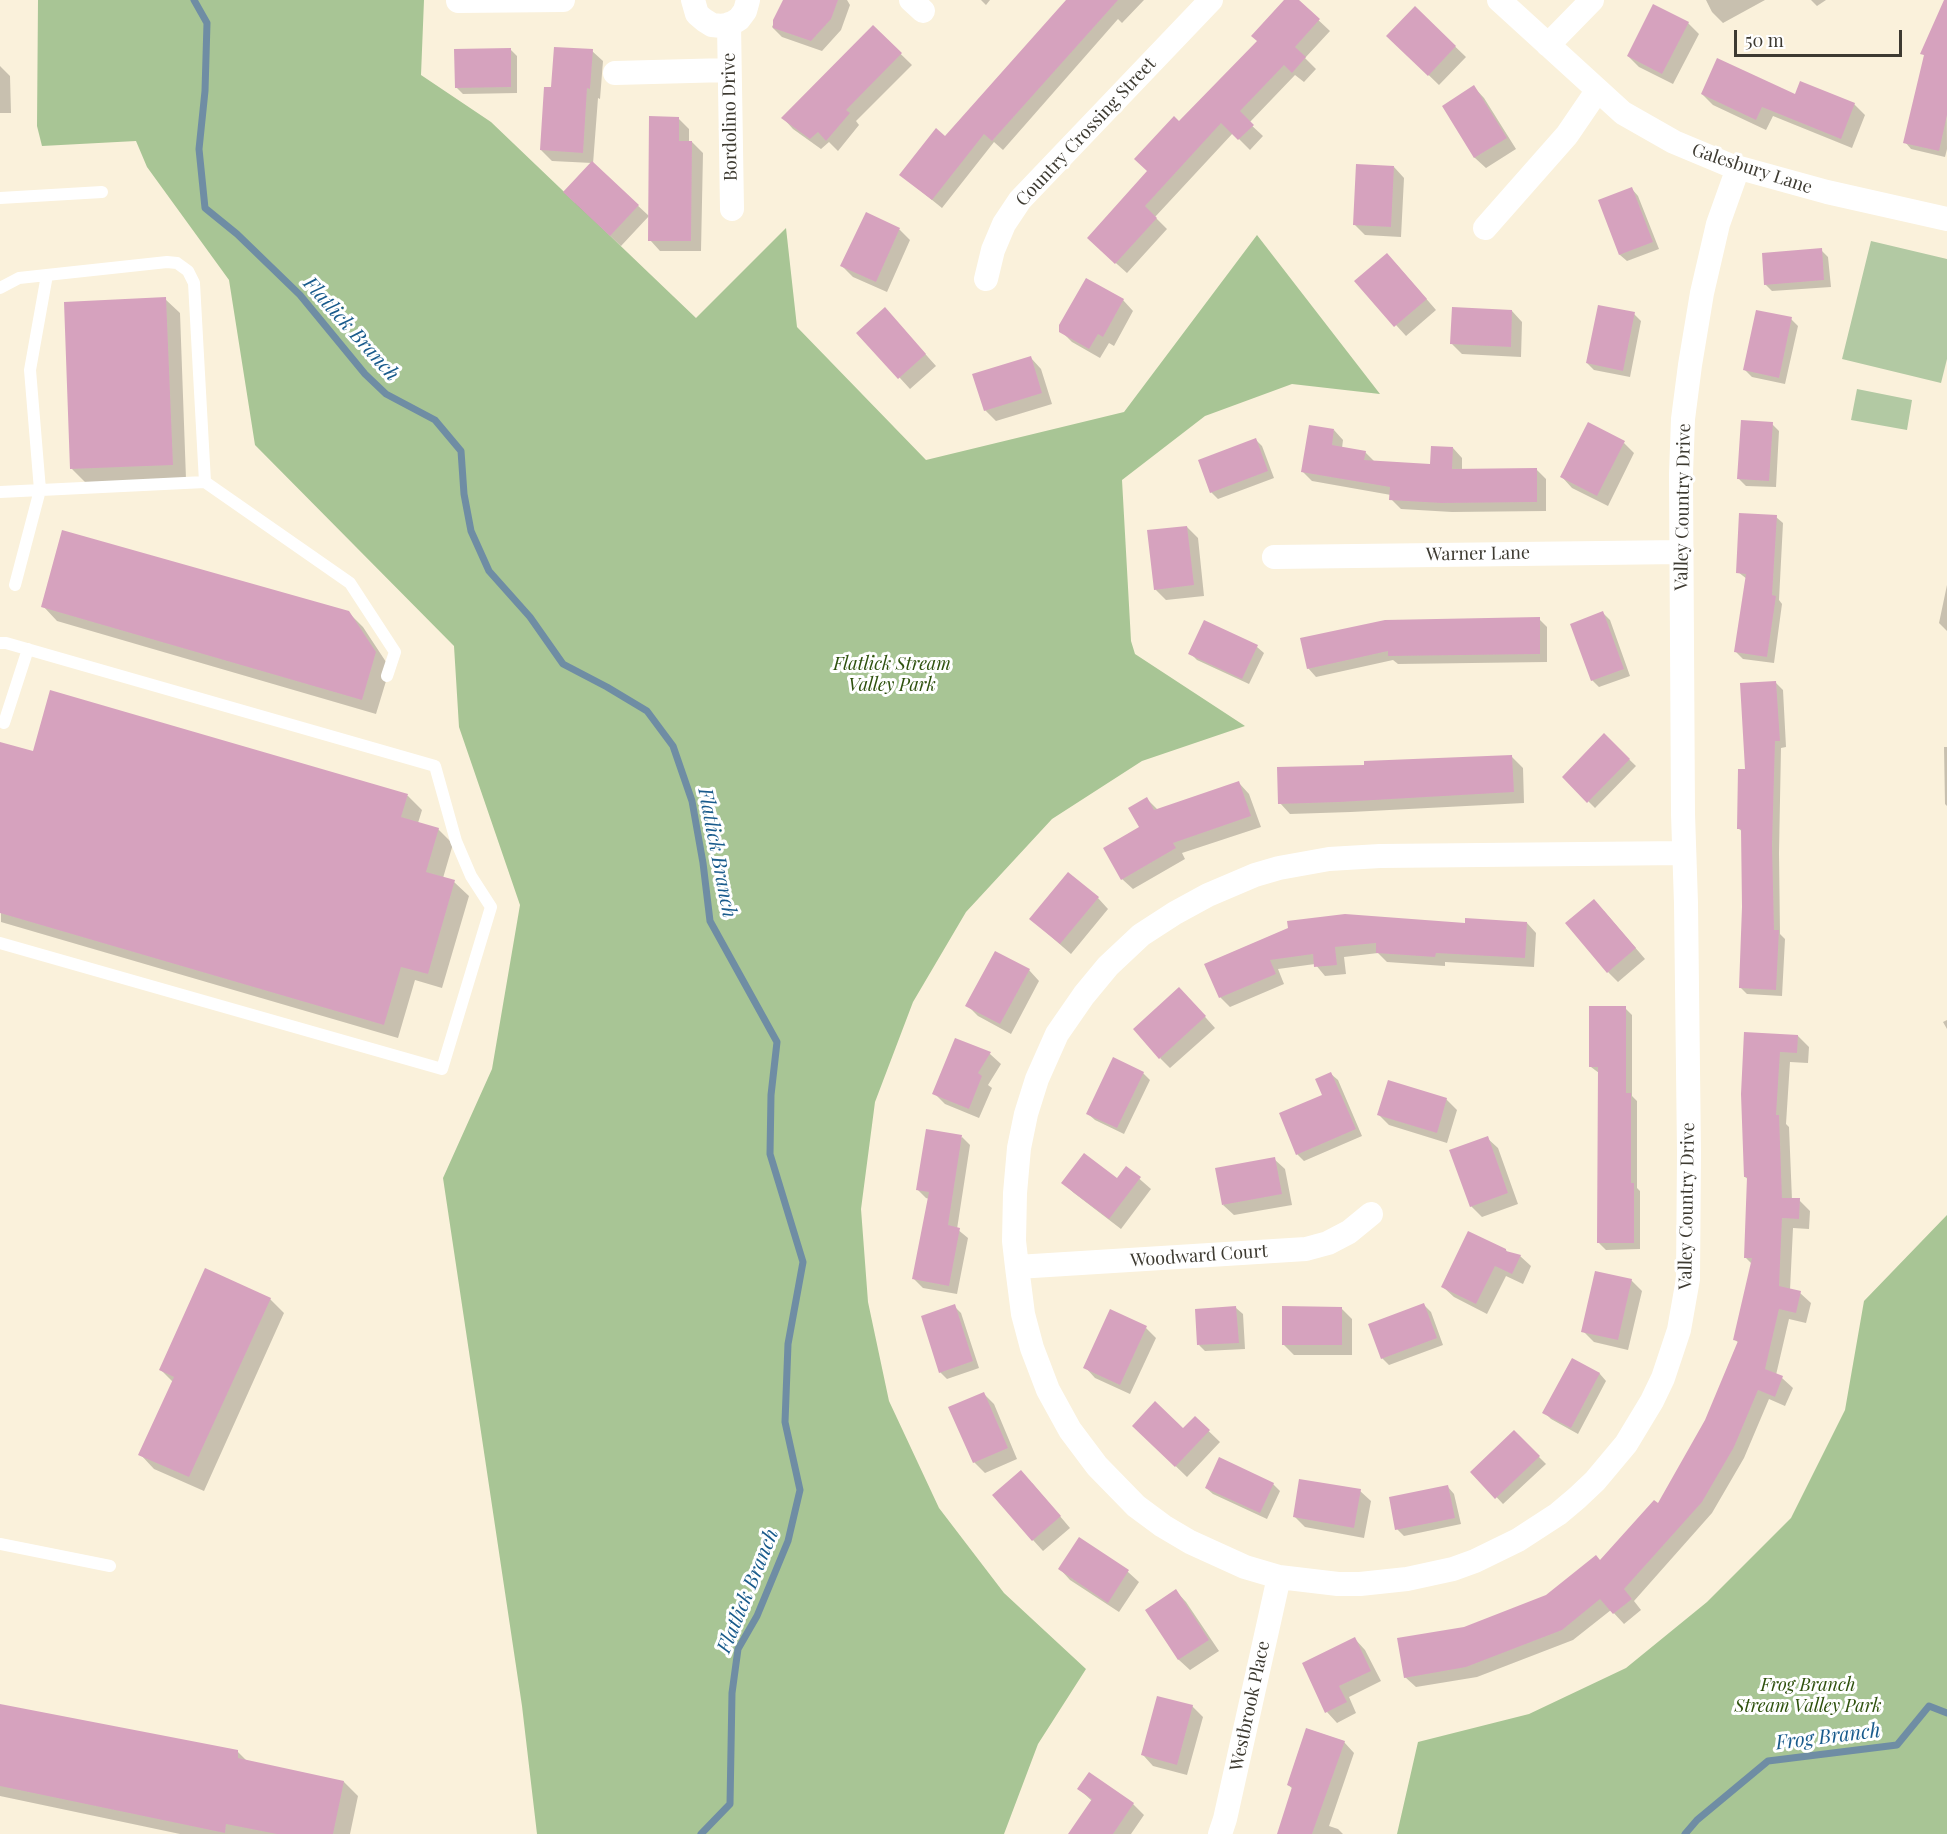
<!DOCTYPE html>
<html>
<head>
<meta charset="utf-8">
<style>
  body { margin:0 }
  #map { position:relative; width:1947px; height:1834px; overflow:hidden; background:#faf1db; font-family:"Playfair Display",serif }
  canvas { display:block }
  .scale { position:absolute; left:1734px; top:30px; width:168px; height:27px; box-sizing:border-box; border:3px solid #3d3a31; border-top:0; padding-left:8px; font-size:18px; line-height:21px; white-space:nowrap; color:#3d3a31; -webkit-text-stroke:4px #fff; paint-order:stroke }
</style>
</head>
<body>
<div id="map">
<canvas width="1947" height="1834"></canvas>
<div class="scale">50 m</div>
</div>
<script>
const context = document.querySelector('canvas').getContext('2d');
context.lineJoin = 'round';
function paint(path, color) {
  context.fillStyle = color;
  context.fill(path, 'evenodd');
}
function poly(rows) {
  const path = new Path2D();
  for (const r of rows) {
    path.moveTo(r[0], r[1]);
    for (let i = 2; i < r.length; i += 2) path.lineTo(r[i], r[i + 1]);
  }
  return path;
}
function strokePath(path, color, width, dash) {
  context.strokeStyle = color;
  context.lineWidth = width;
  context.lineCap = dash ? 'butt' : 'round';
  context.setLineDash(dash || []);
  context.stroke(path);
}
function write(font, color, halo, rows, align = 'center') {
  context.font = font + ' "Playfair Display",serif';
  context.lineWidth = 6;
  context.setLineDash([]);
  context.textBaseline = 'middle';
  context.strokeStyle = halo;
  context.fillStyle = color;
  for (const [text, x, y, turn = 0] of rows) {
    context.save();
    context.translate(x, y);
    context.rotate((+turn || 0) * Math.PI / 180);
    context.textAlign = isNaN(turn) ? turn : align;
    if (halo) context.strokeText(text, 0, 0);
    context.fillText(text, 0, 0);
    context.restore();
  }
}
const green = poly([
  [1871,241,1947,259,1947,359,1941,383,1842,359],
  [1857,389,1912,400,1907,430,1851,420]
]);
const forest = poly([
  [38,0,424,0,421,75,491,122,696,318,786,228,797,327,926,460,1124,412,1257,235,1380,394,1292,384,1205,416,1122,480,1131,641,1135,654,1245,726,1142,761,1052,819,966,912,913,1002,875,1102,861,1209,868,1302,889,1401,939,1508,1004,1593,1086,1669,1038,1744,1004,1834,537,1834,522,1706,443,1178,492,1069,520,905,459,727,454,646,255,445,229,280,147,167,136,141,42,146,37,126],
  [1947,1215,1947,1834,1397,1834,1418,1742,1529,1714,1626,1668,1707,1602,1791,1518,1845,1410,1864,1301]
]);
const shadow = poly([
  [785,0,847,0,850,5,841,30,822,51,782,37,772,27],
  [981,0,990,0,986,5],
  [1075,0,1144,0,1122,23,1118,19,1003,150,994,142,942,208,901,175,945,138],
  [1286,0,1297,0,1330,31,1305,58,1316,69,1304,82,1295,75,1249,123,1263,136,1250,150,1233,133,1155,217,1167,229,1127,273,1099,248,1179,123,1259,41],
  [1706,0,1765,0,1723,23,1712,12],
  [1811,0,1826,0,1817,6],
  [1946,0,1947,149,1945,157,1911,149,1905,142,1925,56,1922,53],
  [1415,8,1466,57,1439,85,1388,36],
  [1688,23,1699,34,1673,84,1639,67,1628,56],
  [873,27,912,65,856,121,859,125,838,151,829,142,821,149,793,129,783,118],
  [510,49,517,56,517,93,463,94,456,87],
  [592,51,603,61,600,99,598,98,593,164,649,216,621,246,575,203,592,163,552,161,541,150,553,89],
  [0,66,10,76,11,113,0,113],
  [1474,87,1484,98,1516,149,1486,168,1475,158,1444,106],
  [1702,94,1796,96,1854,104,1865,115,1852,148,1773,116,1766,130,1713,105],
  [678,118,689,129,689,142,692,142,703,153,701,251,660,251,650,240],
  [1394,167,1404,178,1401,237,1365,235,1354,224],
  [1632,189,1638,196,1659,249,1627,261,1620,255,1600,201],
  [866,214,900,230,910,240,887,292,853,277,842,266],
  [1821,250,1828,257,1831,287,1772,291,1765,284],
  [1397,265,1436,310,1406,336,1356,281],
  [165,299,180,313,186,479,86,483,72,469],
  [1123,300,1133,311,1114,346,1109,343,1100,358,1072,342,1061,331],
  [1512,311,1522,322,1521,357,1462,354,1452,344],
  [1634,314,1641,321,1630,377,1594,370,1587,363],
  [1791,319,1798,326,1785,384,1752,377,1745,370],
  [895,320,936,366,910,389,859,333],
  [1031,358,1041,369,1052,404,996,421,985,410],
  [1772,424,1779,431,1776,487,1746,486,1739,479],
  [1334,430,1343,440,1342,448,1365,452,1375,462,1432,465,1453,448,1462,458,1462,470,1536,469,1546,479,1546,511,1452,512,1401,509,1391,499,1391,495,1312,481,1303,472],
  [1256,440,1262,446,1274,478,1218,499,1211,492],
  [1624,443,1634,453,1608,506,1572,488,1562,477],
  [1776,517,1783,523,1779,600,1782,604,1774,663,1743,659,1736,652,1747,579,1738,572],
  [1187,527,1198,538,1204,596,1166,600,1155,589],
  [1947,585,1947,631,1939,623],
  [43,606,348,612,363,627,390,668,376,714,57,621],
  [1603,613,1610,620,1630,676,1599,687,1592,680],
  [1539,619,1547,627,1547,662,1398,664,1393,660,1316,677,1308,668,1302,639],
  [1257,647,1264,653,1249,684,1197,660,1190,653],
  [1776,683,1783,690,1786,747,1781,748,1779,853,1780,934,1785,939,1782,996,1747,994,1740,987,1744,907,1743,832,1739,829,1747,770],
  [51,692,408,796,422,810,418,823,438,829,453,844,443,878,454,882,469,896,442,988,415,980,398,1038,1,922,0,751,34,753],
  [1604,735,1636,766,1595,808,1564,777],
  [1944,747,1947,747,1947,806,1945,804],
  [1512,757,1523,768,1524,803,1351,812,1290,814,1280,803,1365,766],
  [1239,783,1249,794,1261,827,1182,853,1185,859,1133,889,1122,879,1141,828,1147,799,1158,810],
  [1098,898,1108,909,1071,954,1031,919],
  [1604,911,1645,959,1618,982,1608,972],
  [1527,923,1536,933,1534,967,1445,962,1445,966,1387,962,1378,953,1344,957,1346,974,1325,976,1315,964,1278,969,1284,984,1230,1007,1220,997,1206,964,1466,924],
  [1029,970,1039,981,1011,1034,978,1016,967,1005],
  [1190,1000,1215,1028,1170,1068,1160,1058],
  [1625,1008,1632,1015,1632,1096,1637,1101,1637,1188,1640,1191,1640,1249,1606,1250,1599,1243,1599,1073,1591,1067],
  [1947,1020,1947,1029,1943,1022],
  [1746,1034,1798,1036,1809,1047,1808,1063,1790,1062,1786,1124,1789,1127,1792,1200,1799,1200,1810,1211,1809,1229,1793,1228,1790,1290,1800,1293,1811,1303,1806,1323,1789,1319,1776,1375,1782,1378,1793,1388,1785,1406,1769,1399,1744,1458,1712,1513,1634,1601,1641,1610,1624,1624,1611,1610,1573,1640,1477,1677,1416,1687,1405,1677,1465,1628,1546,1597,1601,1561,1658,1505,1706,1421,1739,1343,1735,1340,1752,1264,1745,1257,1749,1180,1745,1177],
  [956,1040,990,1054,1001,1064,988,1085,992,1088,979,1118,945,1104,934,1093],
  [1143,1073,1150,1080,1124,1134,1095,1120,1088,1114],
  [1331,1074,1338,1080,1362,1136,1304,1161,1297,1154,1324,1095],
  [1446,1099,1457,1110,1447,1143,1389,1125,1379,1115],
  [962,1137,970,1145,957,1229,968,1238,957,1294,923,1288,914,1279,929,1199,926,1198,917,1189],
  [1487,1138,1498,1148,1518,1204,1482,1217,1471,1206],
  [1274,1159,1285,1169,1292,1205,1234,1215,1223,1205],
  [1127,1168,1151,1189,1121,1229,1074,1193,1063,1183,1117,1180],
  [1506,1250,1508,1253,1520,1256,1531,1266,1523,1284,1506,1276,1487,1314,1454,1297,1443,1287],
  [1631,1280,1642,1291,1628,1350,1594,1342,1583,1331],
  [270,1299,284,1313,204,1491,154,1469,140,1454,173,1382,161,1370],
  [1424,1305,1431,1312,1443,1345,1389,1365,1382,1358],
  [954,1306,961,1313,979,1368,947,1379,940,1372],
  [1236,1308,1243,1314,1245,1349,1205,1351,1199,1345],
  [1341,1308,1352,1319,1352,1355,1294,1355,1283,1344],
  [1146,1328,1156,1338,1130,1394,1095,1378,1085,1367],
  [1572,1360,1600,1374,1606,1381,1578,1434,1551,1419,1544,1412],
  [983,1393,994,1404,1017,1459,985,1473,974,1462],
  [1195,1418,1220,1442,1187,1477,1134,1426,1183,1431],
  [1514,1432,1546,1464,1503,1504,1473,1472],
  [1032,1483,1070,1528,1043,1551,1033,1540],
  [1273,1484,1280,1491,1267,1519,1213,1494,1206,1488],
  [1448,1487,1454,1494,1461,1524,1404,1536,1397,1529],
  [1360,1491,1371,1501,1364,1538,1305,1527,1294,1516],
  [1079,1539,1128,1572,1139,1582,1119,1612,1070,1580,1060,1569],
  [1176,1591,1186,1602,1219,1651,1190,1670,1179,1660,1147,1610],
  [1355,1639,1365,1650,1381,1681,1349,1697,1356,1713,1337,1723,1327,1712],
  [0,1705,237,1751,248,1762,344,1782,358,1796,350,1834,180,1834,0,1796],
  [1192,1706,1203,1717,1187,1775,1153,1766,1143,1755],
  [1344,1742,1354,1753,1329,1826,1338,1829,1343,1834,1279,1834,1293,1789,1288,1785],
  [1079,1789,1133,1804,1144,1815,1131,1834,1070,1834,1092,1801]
]);
const stream = poly([
  [194,0,207,23,205,91,199,149,205,208,237,234,300,295,365,374,386,394,435,420,461,451,464,494,471,531,489,571,530,617,563,664,607,687,647,711,673,746,692,801,703,863,710,921,777,1042,771,1095,770,1154,803,1262,788,1344,785,1422,800,1490,788,1541,757,1616,738,1649,732,1693,730,1804,701,1834],
  [1685,1834,1697,1820,1768,1761,1897,1745,1929,1706,1947,1713]
]);
const building = poly([
  [783,0,838,0,831,19,811,41,773,28,773,20],
  [1066,0,1118,0,992,141,984,134,932,200,899,175,936,128,945,136],
  [1284,0,1299,0,1320,19,1295,47,1306,57,1292,73,1284,65,1240,111,1254,125,1238,140,1221,123,1145,206,1157,218,1115,264,1087,238,1147,171,1134,159,1174,116,1179,121,1257,41,1251,36],
  [1944,0,1947,0,1947,115,1939,151,1903,143,1924,55,1920,54],
  [1653,4,1689,22,1662,74,1627,56],
  [1415,6,1456,46,1428,76,1386,36],
  [873,25,902,53,846,110,850,113,826,141,818,132,810,139,781,118],
  [554,47,593,49,590,89,587,88,583,153,540,150,544,87,551,87],
  [511,48,511,87,455,88,454,49],
  [1717,58,1795,94,1800,81,1855,103,1841,139,1762,107,1756,120,1701,94],
  [1474,85,1507,138,1474,158,1442,106],
  [649,116,679,117,679,141,692,141,691,241,648,241],
  [592,161,639,205,610,236,563,192],
  [1356,164,1394,166,1391,227,1353,225],
  [1632,187,1653,242,1619,255,1598,200],
  [866,212,900,228,876,282,840,266],
  [1822,248,1824,280,1764,285,1762,253],
  [1387,253,1427,299,1394,327,1354,281],
  [1086,278,1124,299,1103,337,1098,334,1089,349,1059,332,1059,325],
  [166,297,173,465,70,469,64,302],
  [1598,305,1635,312,1623,371,1586,363],
  [885,307,926,354,898,379,856,333],
  [1452,307,1512,310,1511,347,1450,344],
  [1756,310,1792,317,1779,378,1743,370],
  [1031,356,1042,393,984,411,972,374],
  [1741,420,1773,422,1769,481,1737,479],
  [1588,422,1625,441,1597,496,1560,477],
  [1309,425,1334,429,1332,445,1366,451,1364,460,1430,464,1431,446,1453,447,1452,469,1537,468,1537,502,1442,503,1389,500,1390,487,1301,472],
  [1256,438,1268,471,1210,493,1198,460],
  [1739,513,1777,515,1772,595,1776,596,1767,657,1734,652,1746,574,1736,573],
  [1187,526,1194,585,1154,590,1147,530],
  [62,530,349,611,376,652,362,700,41,607],
  [1603,611,1624,669,1591,681,1570,624],
  [1540,617,1540,654,1388,656,1388,651,1307,669,1300,638,1385,620],
  [1204,620,1258,645,1242,679,1188,654],
  [1776,681,1780,741,1775,741,1772,845,1774,930,1779,930,1776,990,1739,988,1742,907,1741,829,1737,829,1738,769,1745,769,1740,683],
  [50,690,408,794,401,817,439,828,426,872,455,880,428,974,401,967,384,1025,0,913,0,742,33,751],
  [1604,733,1630,759,1587,803,1562,777],
  [1512,755,1514,792,1339,802,1278,804,1277,767,1364,765,1364,761],
  [1239,781,1251,816,1173,843,1176,848,1121,880,1103,848,1139,827,1128,808,1147,797,1154,810],
  [1068,872,1099,897,1060,944,1029,919],
  [1594,899,1636,948,1607,973,1565,923],
  [1345,914,1465,923,1465,918,1527,922,1525,958,1436,953,1435,957,1376,953,1376,943,1335,947,1337,965,1314,967,1313,954,1270,960,1276,974,1219,998,1204,964,1288,928,1287,921],
  [995,951,1030,969,1000,1024,965,1006],
  [1179,987,1206,1016,1159,1059,1133,1029],
  [1589,1006,1626,1006,1626,1093,1631,1093,1631,1183,1634,1183,1634,1243,1597,1243,1598,1067,1589,1067],
  [1744,1032,1798,1035,1797,1053,1780,1052,1776,1115,1779,1115,1782,1198,1800,1198,1799,1219,1782,1218,1779,1286,1801,1291,1796,1313,1779,1309,1765,1369,1783,1376,1775,1397,1758,1390,1734,1447,1702,1502,1624,1589,1632,1599,1613,1614,1600,1599,1562,1630,1466,1667,1404,1678,1397,1638,1464,1627,1546,1595,1596,1555,1600,1560,1654,1500,1658,1503,1705,1420,1738,1341,1733,1340,1752,1258,1744,1258,1747,1177,1744,1177,1741,1094],
  [955,1038,991,1052,978,1073,982,1076,969,1109,932,1094],
  [1113,1057,1144,1072,1117,1128,1086,1114],
  [1331,1072,1356,1129,1296,1155,1279,1113,1322,1095,1315,1079],
  [1388,1080,1447,1098,1437,1133,1377,1115],
  [926,1129,962,1135,948,1225,960,1228,949,1286,912,1279,929,1192,916,1190],
  [1488,1136,1508,1193,1470,1207,1449,1150],
  [1084,1153,1117,1178,1126,1166,1141,1177,1109,1219,1061,1183],
  [1275,1157,1282,1194,1222,1205,1215,1168],
  [1468,1231,1506,1249,1506,1251,1521,1255,1512,1274,1495,1266,1476,1304,1441,1287],
  [205,1268,271,1298,189,1477,138,1455,174,1377,159,1370],
  [1595,1271,1632,1279,1618,1340,1581,1332],
  [1424,1303,1437,1338,1381,1359,1368,1324],
  [955,1304,973,1361,939,1373,921,1316],
  [1236,1306,1239,1343,1197,1345,1195,1309],
  [1282,1306,1342,1307,1342,1345,1282,1345],
  [1110,1309,1147,1326,1120,1385,1083,1368],
  [1572,1358,1600,1373,1571,1428,1542,1413],
  [984,1392,1008,1448,973,1463,948,1407],
  [1155,1401,1183,1428,1195,1416,1210,1430,1175,1467,1132,1426],
  [1514,1430,1540,1456,1495,1499,1470,1472],
  [1219,1457,1274,1483,1260,1513,1205,1488],
  [1021,1470,1061,1516,1032,1541,992,1495],
  [1299,1479,1361,1489,1354,1528,1293,1517],
  [1448,1485,1455,1518,1395,1530,1389,1497],
  [1079,1537,1129,1570,1108,1603,1058,1569],
  [1176,1589,1209,1640,1178,1660,1145,1610],
  [1355,1637,1371,1671,1339,1686,1347,1702,1325,1713,1302,1663],
  [1157,1696,1193,1705,1177,1765,1141,1755],
  [0,1704,238,1750,238,1758,344,1781,333,1834,277,1834,226,1824,225,1833,0,1786],
  [1306,1728,1345,1741,1312,1834,1277,1834,1292,1787,1287,1785],
  [1089,1772,1134,1803,1113,1834,1068,1834,1092,1799,1077,1789]
]);
const lane = poly([
  [0,198,102,192],
  [0,288,19,278,167,262,177,263,188,271,194,283,205,482,0,492],
  [205,482,350,583,395,652,387,676],
  [15,585,40,490,30,370,47,275],
  [0,643,6,643,435,766,456,841,471,876,491,907,442,1069,0,943],
  [4,723,28,649],
  [0,1544,110,1566]
]);
const street = poly([
  [693,0,697,14,704,20,712,25,722,26,731,24,739,19,745,11,748,0],
  [911,0,923,11],
  [1499,0,1623,113,1674,142,1729,165,1827,192,1947,219],
  [458,1,563,0],
  [729,24,732,209],
  [1548,45,1592,0],
  [615,73,728,70],
  [1485,228,1567,135,1597,91],
  [986,279,993,250,1004,224,1020,200,1211,0],
  [1274,557,1681,552],
  [1684,853,1380,856,1329,859,1279,868,1255,875,1208,895,1175,913,1141,935,1108,966,1084,995,1057,1034,1037,1079,1026,1114,1019,1148,1015,1193,1014,1241,1017,1267,1023,1314,1032,1348,1048,1390,1070,1430,1097,1466,1136,1506,1163,1526,1190,1542,1245,1567,1279,1577,1338,1584,1360,1584,1407,1579,1453,1569,1475,1561,1518,1540,1558,1514,1577,1498,1595,1481,1626,1444,1652,1401,1663,1378,1679,1330,1688,1279,1689,1153,1686,903,1683,814,1681,474,1683,419,1690,365,1702,293,1718,224,1738,168],
  [1017,1267,1306,1249,1328,1243,1349,1232,1371,1214],
  [1220,1834,1225,1819,1279,1577]
]);
const streetNames = [
  ["Bordolino Drive",730,117,-91],
  ["Country Crossing Street",1086,132,-47],
  ["Galesbury Lane",1752,169,18],
  ["Valley Country Drive",1683,507,-89],
  ["Warner Lane",1478,554,-1],
  ["Valley Country Drive",1687,1206,-89],
  ["Woodward Court",1199,1256,-4],
  ["Westbrook Place",1250,1706,-78]
];
const parkNames = [
  ["Flatlick Stream",892,664],
  ["Valley Park",892,685],
  ["Frog Branch",1808,1685],
  ["Stream Valley Park",1808,1706]
];
const waterNames = [
  ["Flatlick Branch",351,329,48],
  ["Flatlick Branch",717,853,79],
  ["Flatlick Branch",748,1591,-68],
  ["Frog Branch",1828,1737,-7]
];
paint(green, '#b2c9a3');
paint(forest, '#a8c595');
paint(shadow, '#0003');
strokePath(stream, '#6f8da4', 7);
paint(building, '#d6a2be');
strokePath(lane, '#fff', 12);
strokePath(street, '#fff', 24);
write('18px', '#3d3a31', '#fff', streetNames);
write('italic 18px', '#2e510d', '#fff', parkNames);
write('italic 20px', '#195b8c', '#fff', waterNames);
</script>
</body>
</html>
